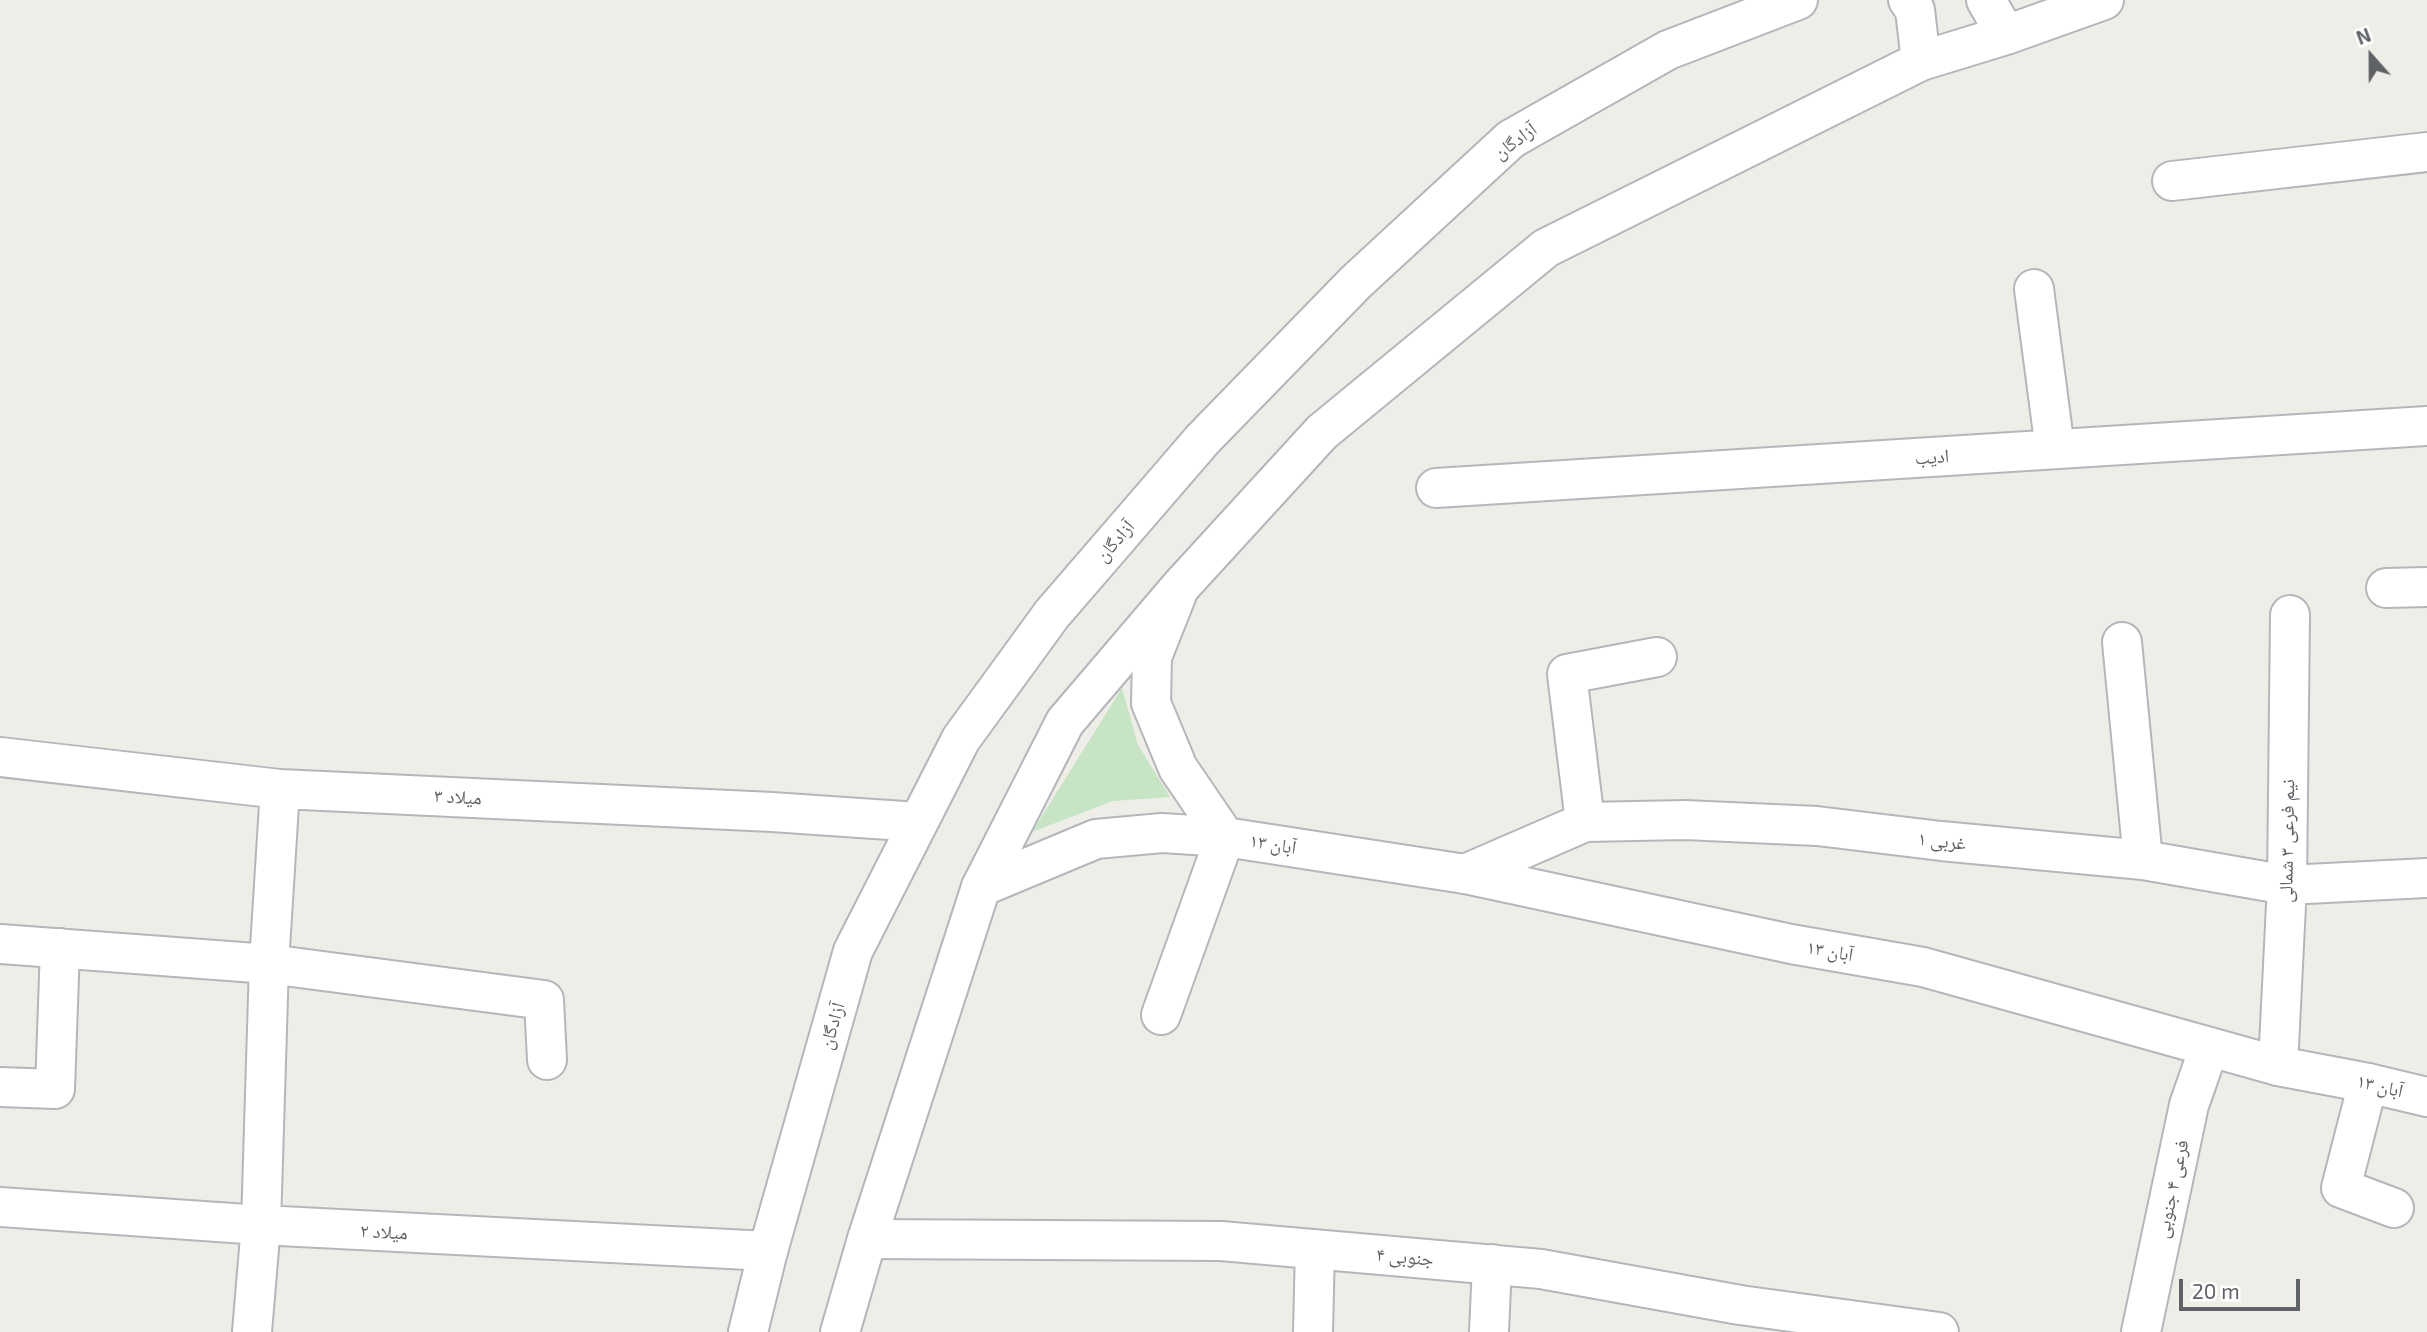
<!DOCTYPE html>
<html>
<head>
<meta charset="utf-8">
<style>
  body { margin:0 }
  #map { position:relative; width:2427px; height:1332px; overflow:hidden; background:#efede7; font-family:"Exo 2",sans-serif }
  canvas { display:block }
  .north { position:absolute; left:2336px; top:21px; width:70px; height:70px; -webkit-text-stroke:5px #fff; paint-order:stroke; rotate:339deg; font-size:19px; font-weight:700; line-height:28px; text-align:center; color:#5e6266 }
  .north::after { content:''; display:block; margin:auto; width:24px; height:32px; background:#5e6266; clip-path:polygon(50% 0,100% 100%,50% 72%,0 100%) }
  .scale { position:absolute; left:2179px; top:1279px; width:121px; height:32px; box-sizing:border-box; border:4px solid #5e6266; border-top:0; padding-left:9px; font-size:21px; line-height:24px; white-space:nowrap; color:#5e6266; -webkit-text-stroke:5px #fff; paint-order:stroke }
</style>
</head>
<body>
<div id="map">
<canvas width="2427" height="1332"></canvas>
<div class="north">N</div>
<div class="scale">20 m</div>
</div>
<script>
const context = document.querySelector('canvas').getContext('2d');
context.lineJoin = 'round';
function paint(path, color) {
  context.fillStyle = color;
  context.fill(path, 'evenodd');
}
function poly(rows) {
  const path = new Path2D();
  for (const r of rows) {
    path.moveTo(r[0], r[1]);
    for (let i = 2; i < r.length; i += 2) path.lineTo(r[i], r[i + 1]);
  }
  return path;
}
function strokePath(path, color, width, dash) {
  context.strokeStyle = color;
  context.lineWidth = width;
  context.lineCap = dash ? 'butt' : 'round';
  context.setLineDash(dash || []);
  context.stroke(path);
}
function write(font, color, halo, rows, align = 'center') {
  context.font = font + ' "Exo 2","Noto Naskh Arabic",sans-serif';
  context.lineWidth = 7;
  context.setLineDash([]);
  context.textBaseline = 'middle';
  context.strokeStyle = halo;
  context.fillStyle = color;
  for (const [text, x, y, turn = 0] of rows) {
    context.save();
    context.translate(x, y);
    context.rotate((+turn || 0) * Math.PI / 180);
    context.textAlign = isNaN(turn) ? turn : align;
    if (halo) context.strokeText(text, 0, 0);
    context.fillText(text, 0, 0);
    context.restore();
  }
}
const green = poly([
  [1122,688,1138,745,1170,797,1113,801,1032,832]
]);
const minor = poly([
  [2172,181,2427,152],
  [2034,289,2055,449],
  [1436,488,2427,426],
  [2386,588,2427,587],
  [2122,642,2143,860],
  [0,757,280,789,772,812,918,822],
  [1585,822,1567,674,1657,657],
  [1465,874,1585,822,1685,820,1817,826,1941,841,2143,860,2287,885,2427,878],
  [0,944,269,964,544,1000,547,1060],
  [1161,1015,1225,837],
  [2278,1066,2287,885,2290,615],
  [2368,1083,2341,1188,2394,1208],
  [0,1087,55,1089,60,948],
  [0,1207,261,1225,768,1251],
  [867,1239,1221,1241,1541,1269,1740,1305,1939,1332],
  [252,1332,261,1225,269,964,280,789],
  [1313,1332,1315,1249],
  [1489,1332,1492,1264],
  [2141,1332,2189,1105,2209,1048]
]);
const tertiary = poly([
  [1177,594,1152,657,1151,703,1178,768,1225,837],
  [981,887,1096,839,1162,833,1225,837,1465,874,1791,944,1923,967,2278,1066,2368,1083,2427,1097]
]);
const secondary = poly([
  [1908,0,1915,10,1921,61],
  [1986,0,2006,35],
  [748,1332,768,1251,853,951,961,739,1052,614,1203,439,1356,282,1511,139,1668,50,1798,0],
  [840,1332,867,1239,981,887,1065,722,1181,586,1322,432,1546,248,1921,61,2006,35,2104,0]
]);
const streetNames = [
  ["آزادگان",1515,141,-36],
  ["اديب",1932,457,-4],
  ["آزادگان",1115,541,-49],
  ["میلاد ۳",458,797,3],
  ["۱ غربی",1942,841,6],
  ["نیم فرعی ۳ شمالی",2287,841,-89],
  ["۱۳ آبان",1273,844,9],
  ["۱۳ آبان",1830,951,10],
  ["آزادگان",832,1026,-74],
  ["۱۳ آبان",2380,1086,13],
  ["فرعی ۴ جنوبی",2172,1189,-78],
  ["میلاد ۲",384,1232,3],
  ["۴ جنوبی",1405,1257,5]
];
paint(green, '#c7e5c5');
strokePath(minor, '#b4b7ba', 42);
strokePath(tertiary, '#b4b7ba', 42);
strokePath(secondary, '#b3b6ba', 42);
strokePath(minor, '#fff', 38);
strokePath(tertiary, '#fff', 38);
strokePath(secondary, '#fff', 38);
write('19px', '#5e6266', '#fff', streetNames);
</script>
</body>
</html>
